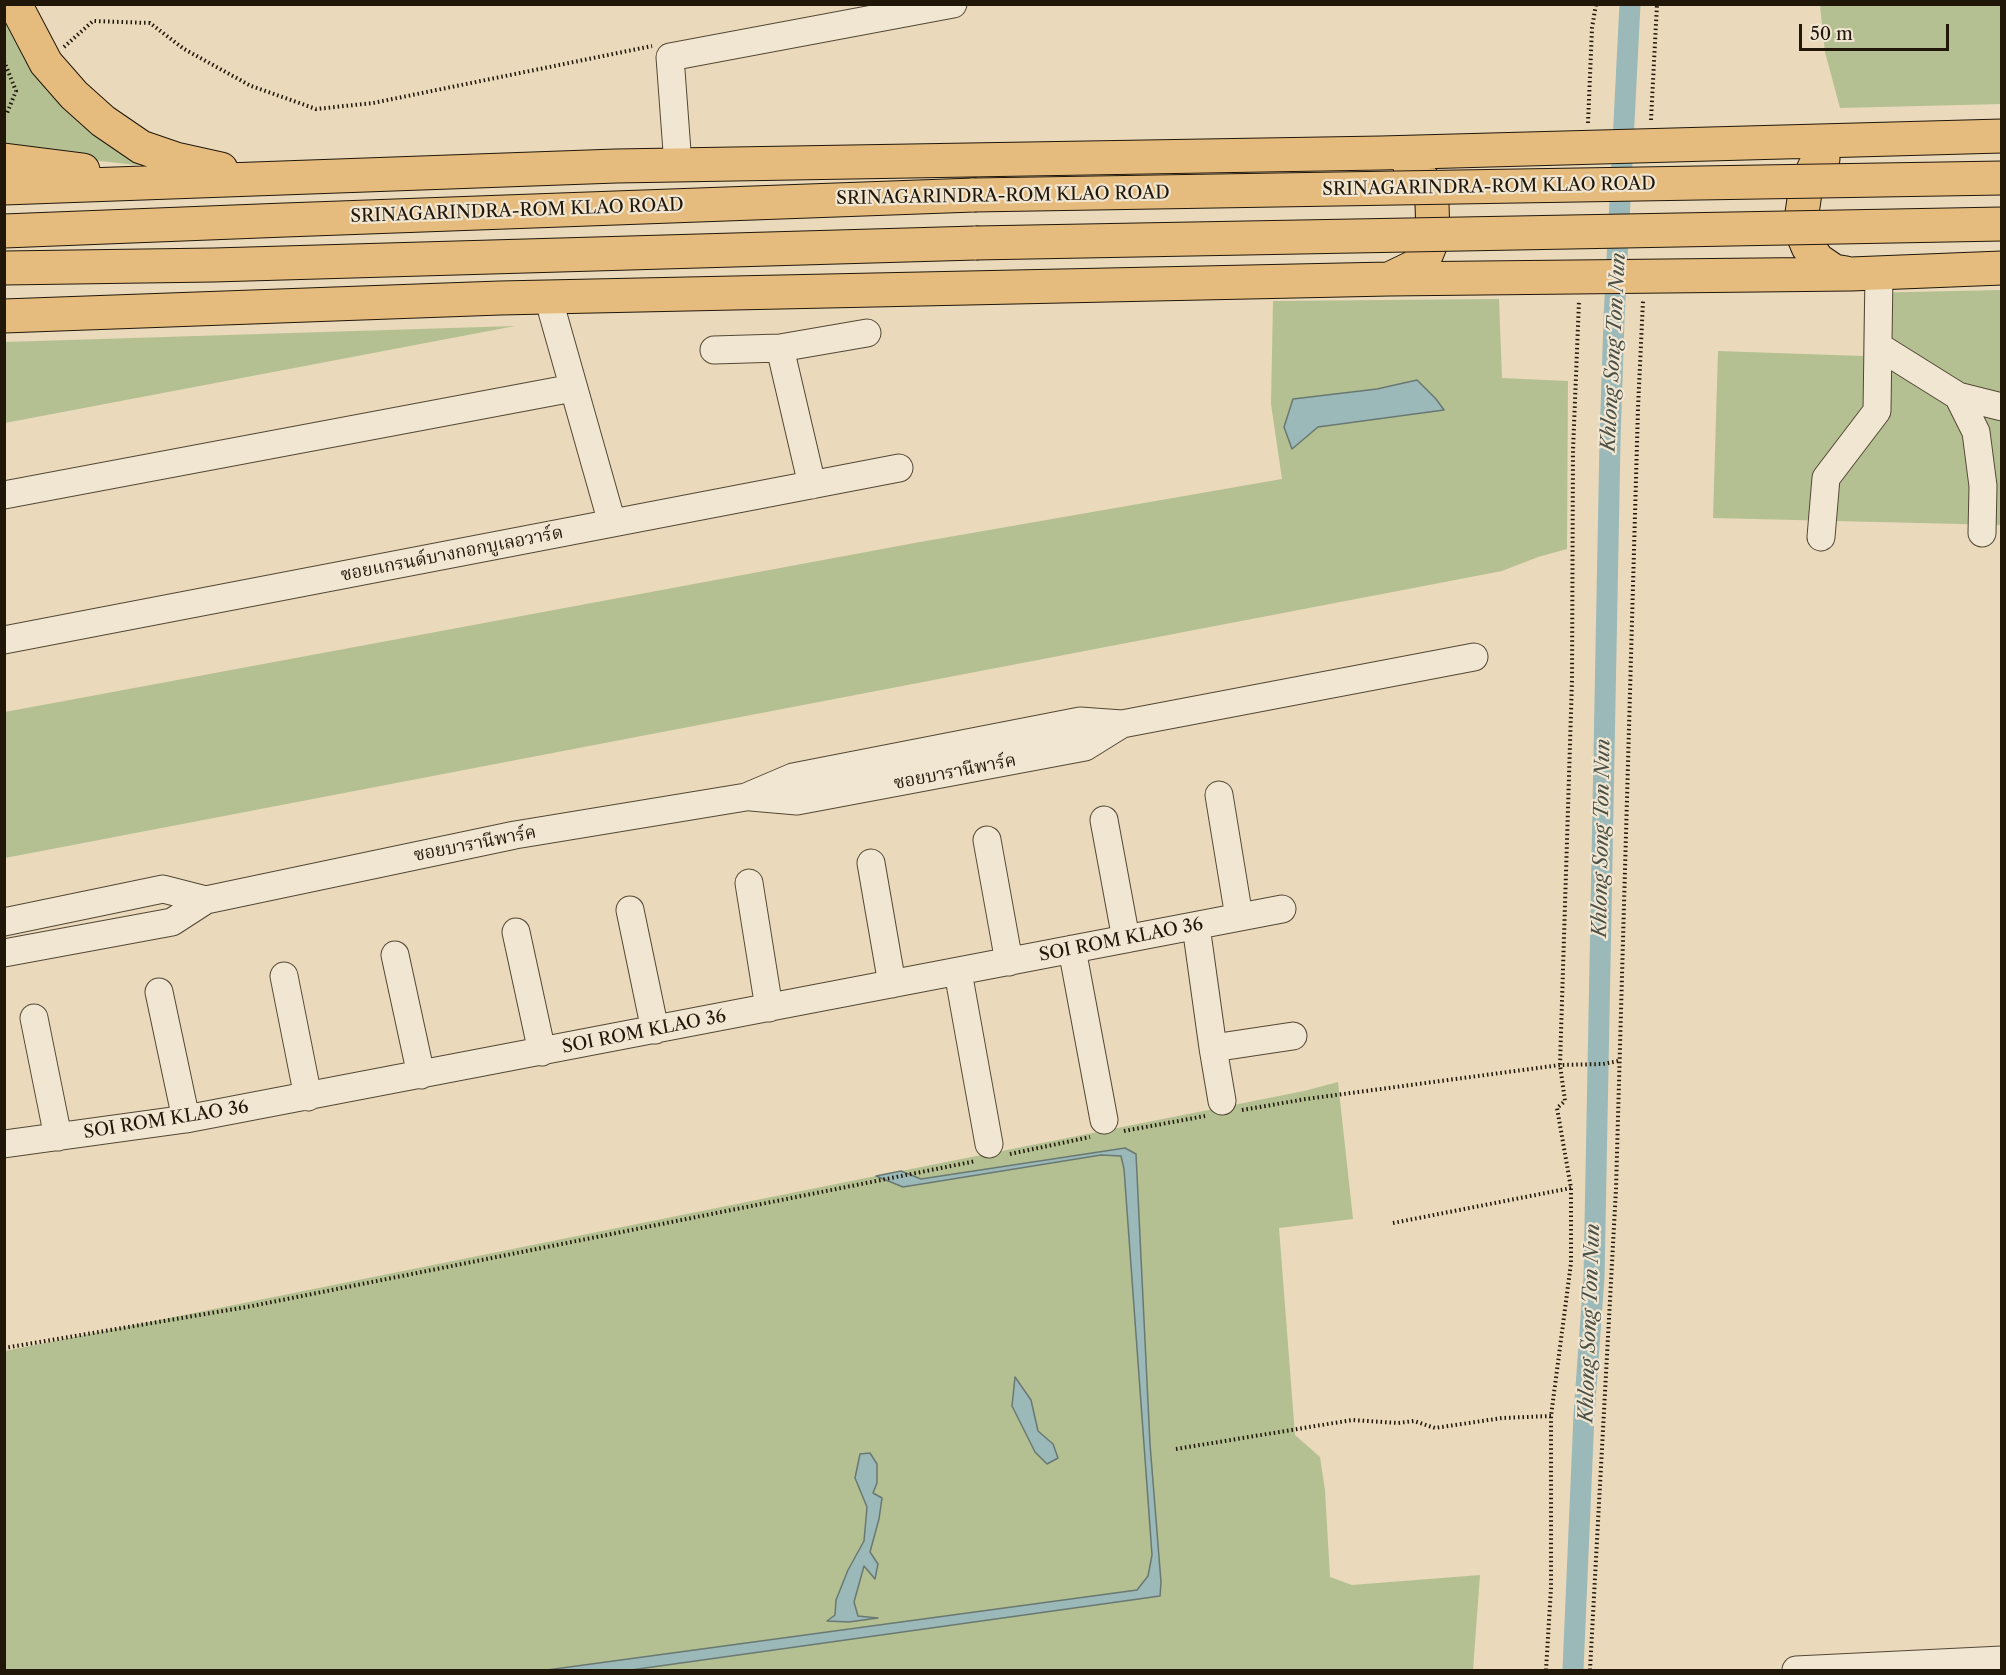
<!DOCTYPE html>
<html>
<head>
<meta charset="utf-8">
<style>
  body { margin:0 }
  #map { position:relative; width:2006px; height:1675px; overflow:hidden; background:#ead9ba; font-family:"Libre Caslon Text",serif }
  canvas { display:block }
  .frame { position:absolute; inset:0; border:6px solid #211709; pointer-events:none }
  .scale { position:absolute; left:1799px; top:24px; width:150px; height:27px; box-sizing:border-box; border:3px solid #211709; border-top:0; padding-left:8px; font-size:18px; line-height:21px; white-space:nowrap; color:#211709; -webkit-text-stroke:4px #f1e6d2; paint-order:stroke }
</style>
</head>
<body>
<div id="map">
<canvas width="2006" height="1675"></canvas>
<div class="frame"></div>
<div class="scale">50 m</div>
</div>
<script>
const context = document.querySelector('canvas').getContext('2d');
context.lineJoin = 'round';
function paint(path, color) {
  context.fillStyle = color;
  context.fill(path, 'evenodd');
}
function poly(rows) {
  const path = new Path2D();
  for (const r of rows) {
    path.moveTo(r[0], r[1]);
    for (let i = 2; i < r.length; i += 2) path.lineTo(r[i], r[i + 1]);
  }
  return path;
}
function strokePath(path, color, width, dash) {
  context.strokeStyle = color;
  context.lineWidth = width;
  context.lineCap = dash ? 'butt' : 'round';
  context.setLineDash(dash || []);
  context.stroke(path);
}
function write(font, color, halo, rows, align = 'center') {
  context.font = font + ' "Libre Caslon Text","Noto Serif Thai",serif';
  context.lineWidth = 4.5;
  context.setLineDash([]);
  context.textBaseline = 'middle';
  context.strokeStyle = halo;
  context.fillStyle = color;
  for (const [text, x, y, turn = 0] of rows) {
    context.save();
    context.translate(x, y);
    context.rotate((+turn || 0) * Math.PI / 180);
    context.textAlign = isNaN(turn) ? turn : align;
    if (halo) context.strokeText(text, 0, 0);
    context.fillText(text, 0, 0);
    context.restore();
  }
}
const green = poly([
  [4,5,145,166,100,161,5,144],
  [1820,5,2001,5,2001,104,1840,108,1825,52],
  [2001,290,2001,525,1713,518,1718,351,1863,356,1864,293],
  [1499,299,1502,378,1568,381,1567,549,1538,557,1502,571,5,858,5,712,920,542,1282,479,1271,404,1273,301],
  [1416,381,1444,410,1318,427,1377,389],
  [515,326,5,423,5,342],
  [1338,1082,1353,1219,1279,1228,1295,1435,1320,1457,1325,1490,1330,1577,1352,1585,1480,1575,1473,1670,631,1670,1160,1596,1161,1582,1150,1444,1136,1154,1125,1148,921,1179,901,1171,1304,1091],
  [1101,1155,1121,1156,1124,1169,1152,1555,1148,1576,1137,1590,547,1670,5,1670,5,1351,876,1176,903,1187],
  [1016,1378,1031,1400,1038,1431,1053,1444,1035,1452,1012,1406],
  [855,1478,877,1483,873,1493,879,1519,870,1552,878,1564,875,1578,864,1565,854,1602,858,1616,875,1617,828,1621,835,1615,848,1570,864,1541,867,1507]
]);
const water = poly([
  [1417,380,1436,399,1444,410,1318,427,1292,449,1284,427,1293,399,1377,389,1417,380],
  [1125,1148,1136,1154,1150,1444,1161,1582,1160,1596,631,1670,547,1670,1137,1590,1148,1576,1152,1555,1124,1169,1121,1156,1101,1155,903,1187,876,1176,901,1171,921,1179,1125,1148],
  [1015,1377,1031,1400,1038,1431,1053,1444,1058,1458,1047,1464,1035,1452,1012,1406,1015,1377],
  [870,1453,877,1464,877,1483,873,1493,882,1498,879,1519,870,1552,878,1564,875,1579,864,1566,854,1602,858,1616,878,1618,849,1622,827,1621,835,1615,836,1600,848,1570,864,1541,867,1507,855,1478,860,1454,870,1453]
]);
const canal = poly([
  [1573,1670,1584,1415,1594,1277,1610,441,1614,319,1630,4]
]);
const path = poly([
  [64,47,93,21,150,23,184,49,251,86,316,109,373,103,652,46],
  [4,61,16,91,7,113,4,114],
  [1651,120,1657,4],
  [1588,123,1592,28,1596,4],
  [1242,1110,1306,1099,1560,1065,1603,1064,1618,1061],
  [1124,1131,1205,1116],
  [1010,1154,1090,1137],
  [1393,1223,1571,1188],
  [4,1348,252,1306,976,1161],
  [1176,1449,1352,1420,1398,1423,1414,1421,1435,1428,1502,1418,1551,1416],
  [1546,1670,1551,1588,1551,1416,1571,1263,1571,1188,1557,1108,1565,1101,1560,1065,1572,680,1573,450,1579,301],
  [1590,1670,1616,1189,1638,408,1643,301]
]);
const minor = poly([
  [678,165,670,57,953,4],
  [548,297,612,523],
  [1878,346,1958,396,1976,432,1983,486,1982,533],
  [780,348,812,485],
  [714,350,780,348,867,333],
  [1958,396,2002,407],
  [4,495,573,388],
  [1821,537,1826,478,1877,411,1879,273],
  [4,640,899,468],
  [1219,795,1239,917],
  [751,797,797,801,1085,747,1122,724],
  [1104,820,1126,939],
  [987,840,1009,962],
  [871,863,892,984],
  [749,883,769,1008],
  [630,910,655,1030],
  [4,922,163,889,206,900],
  [1196,926,1213,1048,1222,1101],
  [516,932,542,1052],
  [1072,949,1104,1120],
  [4,953,172,922,206,900,515,835,746,797,793,777,1080,721,1122,724,1474,657],
  [395,955,421,1075],
  [958,972,989,1144],
  [284,976,308,1097],
  [159,992,186,1119],
  [34,1018,58,1137],
  [1213,1048,1293,1036],
  [4,1144,186,1119,1282,909],
  [1796,1670,2002,1660]
]);
const major = poly([
  [15,4,46,63,74,95,103,121,141,147,176,159,221,169],
  [1823,159,1814,168,1806,186,1801,220,1803,235,1808,247,1818,260,1834,271,1846,273],
  [4,160,83,170],
  [4,188,616,166,1381,153,2002,136],
  [4,231,285,220,974,195],
  [4,268,214,265,976,243],
  [1389,279,1414,267,1427,253,1433,238,1432,203,1426,183,1410,167],
  [4,316,500,298,1389,279,1851,274,2002,268]
]);
const majorBridge = poly([
  [974,195,2002,178],
  [976,243,2002,224]
]);
const streetNames = [
  ["SRINAGARINDRA-ROM KLAO ROAD",1489,187,-1],
  ["SRINAGARINDRA-ROM KLAO ROAD",1003,196,-1],
  ["SRINAGARINDRA-ROM KLAO ROAD",517,211,-2],
  ["ซอยแกรนด์บางกอกบูเลอวาร์ด",452,554,-11],
  ["ซอยบารานีพาร์ค",955,772,-11],
  ["ซอยบารานีพาร์ค",475,844,-11],
  ["SOI ROM KLAO 36",1121,940,-11],
  ["SOI ROM KLAO 36",644,1032,-11],
  ["SOI ROM KLAO 36",166,1120,-9]
];
const waterNames = [
  ["Khlong Song Ton Nun",1614,352,-87],
  ["Khlong Song Ton Nun",1602,838,-89],
  ["Khlong Song Ton Nun",1590,1323,-88]
];
paint(green, '#b4c092');
paint(water, '#9ab9b8');
strokePath(water, '#6a7872', 1.5);
strokePath(canal, '#9ab9b8', 21);
strokePath(minor, '#534835', 29);
strokePath(major, '#211709', 35);
strokePath(path, '#211709', 4, [1.5, 3]);
strokePath(minor, '#f1e6d2', 27);
strokePath(major, '#e5bc7d', 33);
strokePath(majorBridge, '#211709', 35, []);
strokePath(majorBridge, '#e5bc7d', 33);
write('18px', '#211709', '#f1e6d2', streetNames);
write('italic 20px', '#4b5046', '#f1e6d2', waterNames);
</script>
</body>
</html>
